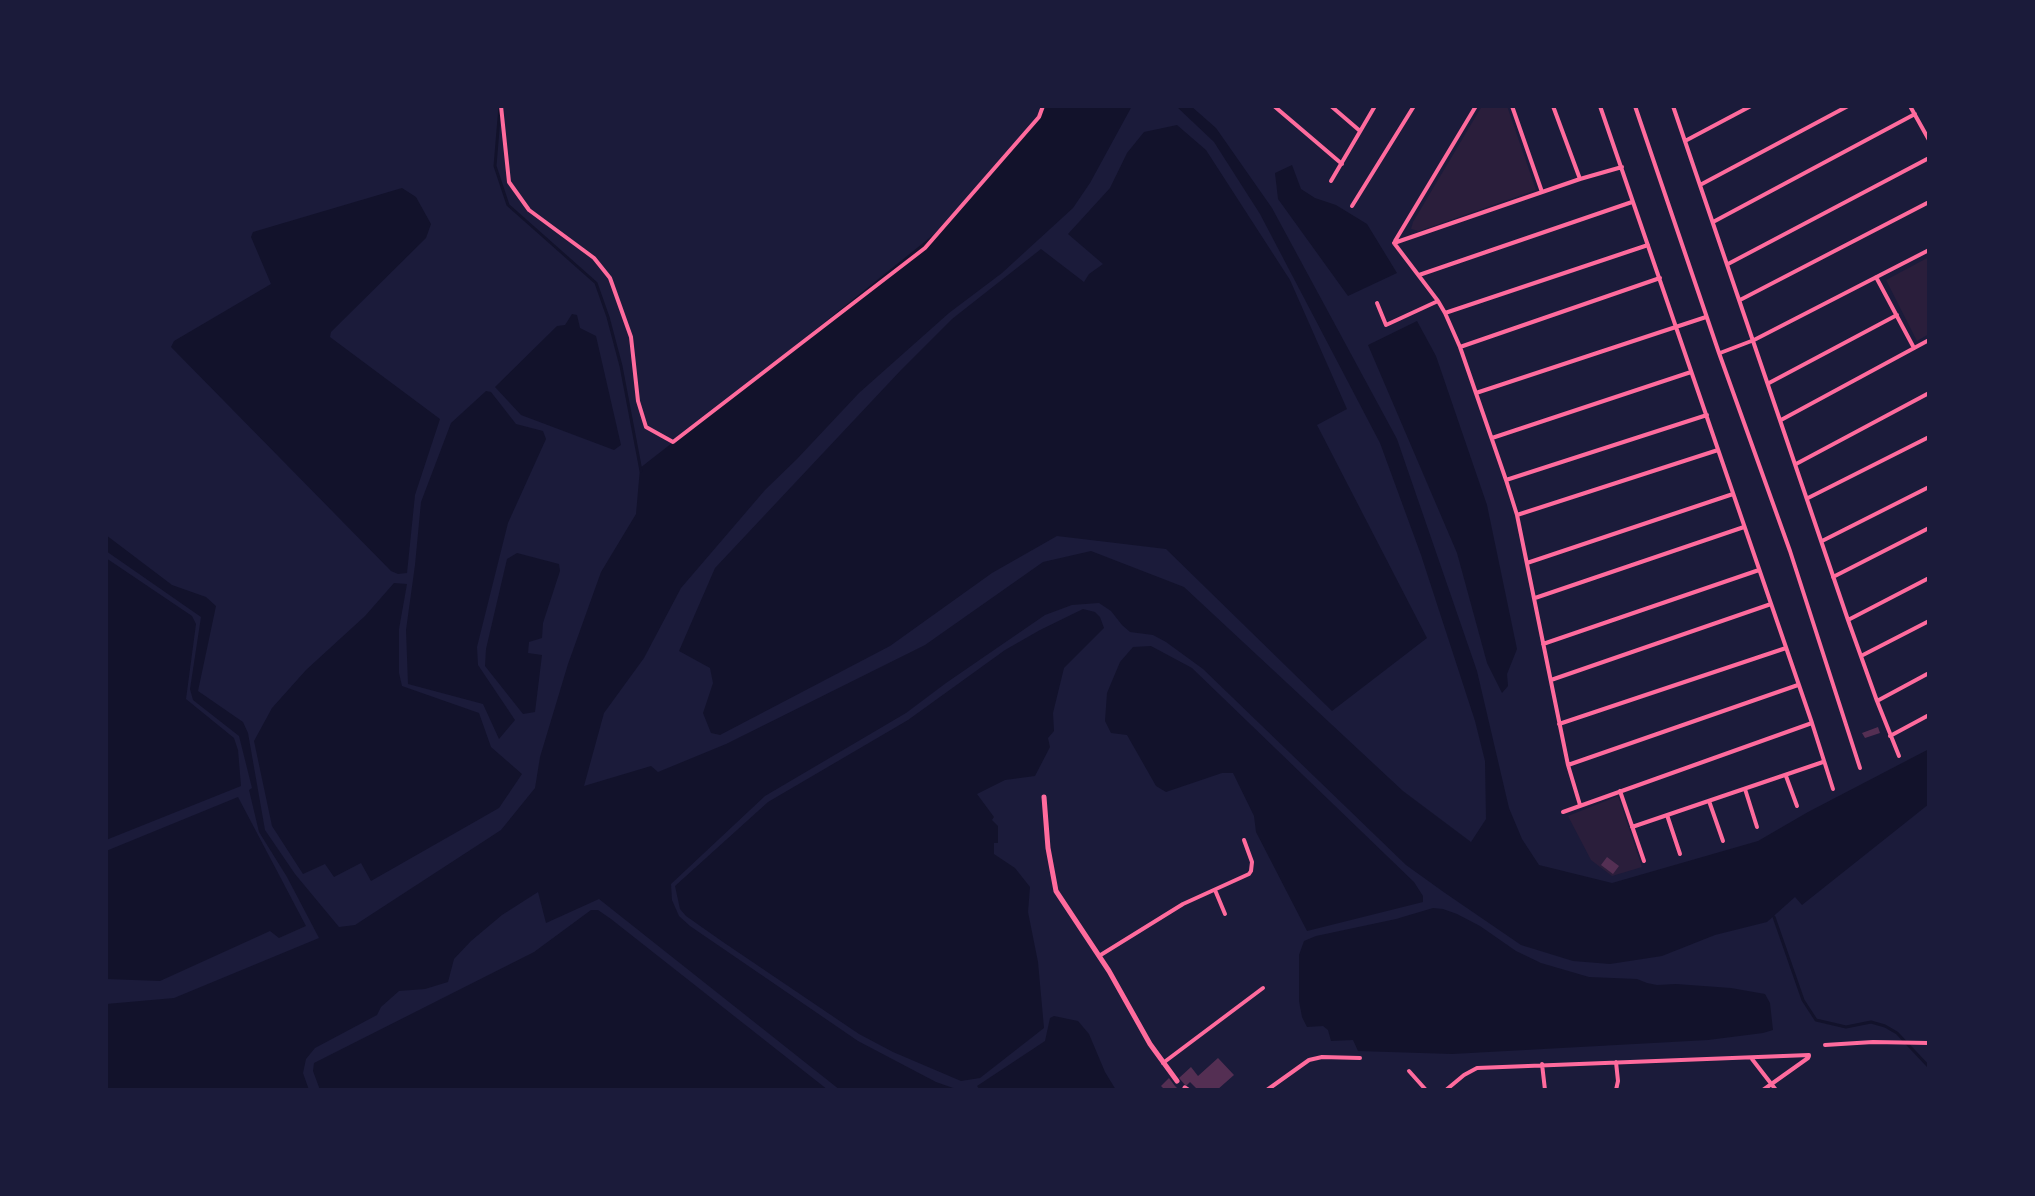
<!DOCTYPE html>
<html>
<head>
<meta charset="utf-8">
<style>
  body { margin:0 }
  #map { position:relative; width:2035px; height:1196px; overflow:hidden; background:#1b1b3a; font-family:Ubuntu,sans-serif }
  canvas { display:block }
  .frame { position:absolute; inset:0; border:108px solid #1b1b3a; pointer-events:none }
</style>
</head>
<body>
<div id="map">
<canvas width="2035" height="1196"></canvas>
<div class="frame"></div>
</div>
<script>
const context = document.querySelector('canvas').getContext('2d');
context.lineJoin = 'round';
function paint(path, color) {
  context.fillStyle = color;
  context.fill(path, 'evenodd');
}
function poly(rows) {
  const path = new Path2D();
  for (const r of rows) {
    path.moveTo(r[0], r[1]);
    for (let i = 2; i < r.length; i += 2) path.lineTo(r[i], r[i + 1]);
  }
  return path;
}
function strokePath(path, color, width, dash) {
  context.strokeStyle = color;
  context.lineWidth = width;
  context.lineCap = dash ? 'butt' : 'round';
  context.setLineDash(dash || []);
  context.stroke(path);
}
const green = poly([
  [1482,106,1507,106,1536,190,1419,231,1411,229,1413,222],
  [1929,257,1929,334,1917,341,1886,280],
  [1618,796,1642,867,1612,876,1591,860,1568,816]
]);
const water = poly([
  [1045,106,1132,106,1090,183,1073,208,1002,273,949,313,859,393,797,459,765,490,681,588,644,658,604,713,584,786,651,766,658,772,726,744,925,645,1043,562,1091,551,1184,587,1403,791,1471,842,1486,819,1485,761,1475,721,1421,555,1380,443,1260,214,1214,142,1177,107,1191,106,1216,128,1272,208,1397,439,1477,671,1509,808,1522,839,1539,865,1612,883,1758,841,1808,812,1929,749,1929,804,1802,905,1795,897,1767,922,1715,935,1662,956,1610,964,1573,961,1521,945,1445,893,1406,865,1203,669,1166,642,1153,635,1130,632,1122,625,1111,611,1099,603,1072,605,1045,615,946,683,906,713,765,796,671,884,672,900,679,916,690,926,858,1041,936,1082,959,1090,840,1090,599,899,546,923,538,892,502,915,471,941,454,959,448,982,425,989,399,991,381,1007,377,1015,315,1048,306,1059,303,1073,309,1090,106,1090,106,1004,174,998,319,938,287,877,259,832,249,790,252,788,239,736,193,700,190,689,201,617,106,551,106,535,172,585,206,597,216,606,198,691,243,722,248,733,265,830,295,874,339,927,355,925,501,830,535,788,540,757,568,664,601,572,636,514,640,468,759,375,953,219,1039,117],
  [1177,125,1206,150,1290,280,1347,409,1317,425,1427,638,1332,711,1166,549,1057,536,992,573,890,646,720,735,711,733,703,713,713,683,710,668,679,651,715,568,901,370,952,319,1041,249,1084,282,1089,274,1103,264,1068,234,1110,188,1127,153,1144,132],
  [1292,165,1301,189,1315,198,1336,205,1367,224,1397,273,1348,296,1278,199,1275,173],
  [402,188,416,197,431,224,426,238,331,332,330,337,440,419,415,495,407,573,398,574,391,571,171,347,174,341,271,284,251,237,253,232],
  [572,314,577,315,580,328,596,336,621,445,614,450,521,415,495,387,557,326,565,325],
  [1417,321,1436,356,1487,505,1517,649,1507,674,1508,686,1502,693,1487,663,1457,553,1368,345],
  [486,391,491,392,516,424,543,431,546,439,508,523,477,647,478,665,515,720,499,739,483,704,408,684,406,630,415,565,421,502,451,423],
  [517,553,559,564,560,571,543,623,542,638,529,642,528,653,542,655,535,712,523,714,485,666,486,649,507,559],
  [106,558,192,616,196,624,186,699,234,738,238,750,241,786,106,840],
  [394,583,407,584,399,629,399,673,402,686,479,713,491,747,522,774,499,808,371,881,361,863,334,877,325,864,303,874,272,826,254,741,272,708,306,670,365,616],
  [1083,609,1095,612,1100,617,1104,628,1064,668,1053,713,1054,731,1048,738,1050,747,1035,776,1005,780,977,794,994,817,992,820,998,826,998,843,994,843,994,854,1015,868,1030,887,1028,912,1038,962,1044,1028,980,1078,961,1081,893,1052,859,1034,723,942,686,916,680,909,675,886,768,802,908,720,1005,650,1040,630],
  [1151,646,1192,668,1414,882,1423,896,1423,902,1307,931,1256,832,1254,816,1233,773,1222,773,1166,792,1156,786,1127,735,1111,733,1105,721,1107,693,1120,662,1133,647],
  [238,797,306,926,279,938,270,931,160,981,106,979,106,851],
  [1433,908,1443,909,1457,914,1480,926,1516,951,1541,963,1589,977,1637,979,1647,983,1657,985,1676,984,1731,988,1765,994,1770,1003,1773,1030,1763,1033,1708,1040,1452,1054,1358,1051,1353,1040,1331,1041,1328,1030,1323,1026,1307,1027,1302,1017,1299,1001,1299,955,1304,941,1316,936,1396,919],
  [591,910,598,910,611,919,828,1090,320,1090,313,1071,314,1063,534,952],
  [1054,1016,1078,1021,1089,1034,1105,1072,1116,1090,980,1090,977,1086,1045,1041,1050,1018]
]);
const stream = poly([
  [500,106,495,166,508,205,596,283,608,317,621,366,641,471],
  [1774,917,1803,1000,1816,1020,1846,1027,1871,1022,1885,1026,1897,1033,1929,1067]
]);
const building = poly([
  [1878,727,1880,733,1865,738,1862,733],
  [1607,857,1619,866,1613,874,1601,865],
  [1218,1058,1234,1075,1217,1090,1198,1090,1190,1082,1186,1086,1179,1078,1191,1067,1198,1076],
  [1169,1078,1175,1086,1179,1090,1165,1090,1161,1086]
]);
const minor = poly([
  [501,106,509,182,529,210,594,258,610,278,631,337,638,401,646,427,673,442,925,248,1039,117,1043,106],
  [1274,106,1342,164],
  [1331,106,1360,131],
  [1512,106,1542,192],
  [1553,106,1580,179],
  [1600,106,1812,723,1833,789],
  [1635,106,1719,353,1790,551,1860,768],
  [1673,106,1848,620,1877,701,1899,756],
  [1910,106,1929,140],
  [1685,141,1751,106],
  [1331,181,1375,106],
  [1700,185,1848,106],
  [1352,206,1414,106],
  [1713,222,1915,114],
  [1395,241,1476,106],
  [1394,243,1438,301,1445,313,1460,347,1506,480,1517,515,1568,765,1580,805],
  [1394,243,1580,179,1622,167],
  [1728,264,1929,158],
  [1419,275,1632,202],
  [1876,277,1914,348],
  [1740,300,1929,202],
  [1377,303,1386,325,1438,301],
  [1445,313,1648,245],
  [1460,347,1660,278],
  [1720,353,1754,340,1929,250],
  [1769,383,1897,315],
  [1476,393,1706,317],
  [1781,420,1929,340],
  [1492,438,1691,372],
  [1796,464,1929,393],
  [1506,480,1707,415],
  [1808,498,1929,437],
  [1517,515,1718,450],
  [1822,541,1929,487],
  [1527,563,1733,494],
  [1833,577,1929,528],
  [1535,598,1744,527],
  [1848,620,1929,578],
  [1543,644,1759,570],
  [1861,656,1929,621],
  [1551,680,1771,604],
  [1877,701,1929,673],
  [1559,724,1786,648],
  [1890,736,1929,715],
  [1568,765,1798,685],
  [1786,776,1797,806],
  [1745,789,1757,827],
  [1620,791,1644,861],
  [1709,801,1723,841],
  [1563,812,1812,723],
  [1667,815,1680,854],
  [1632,827,1823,762],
  [1215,890,1225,914],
  [1099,956,1183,904,1249,874,1251,871,1252,862,1244,840],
  [1825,1045,1873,1042,1929,1043],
  [1752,1059,1776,1090],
  [1616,1062,1618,1081,1616,1090],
  [1163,1063,1263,988],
  [1542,1064,1545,1090],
  [1409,1071,1426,1090],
  [1267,1090,1309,1060,1322,1057,1360,1058],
  [1446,1090,1464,1075,1477,1068,1809,1055],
  [1763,1090,1808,1058,1809,1056]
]);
const tertiary = poly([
  [1044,797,1048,848,1056,891,1109,971,1150,1044,1177,1081],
  [1185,1088,1188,1090]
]);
paint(green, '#2a1e3b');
paint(water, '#12122b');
strokePath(stream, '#12122b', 3);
paint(building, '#542f53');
strokePath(minor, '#ff6b9d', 4);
strokePath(tertiary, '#ff6b9d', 5);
</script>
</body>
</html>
